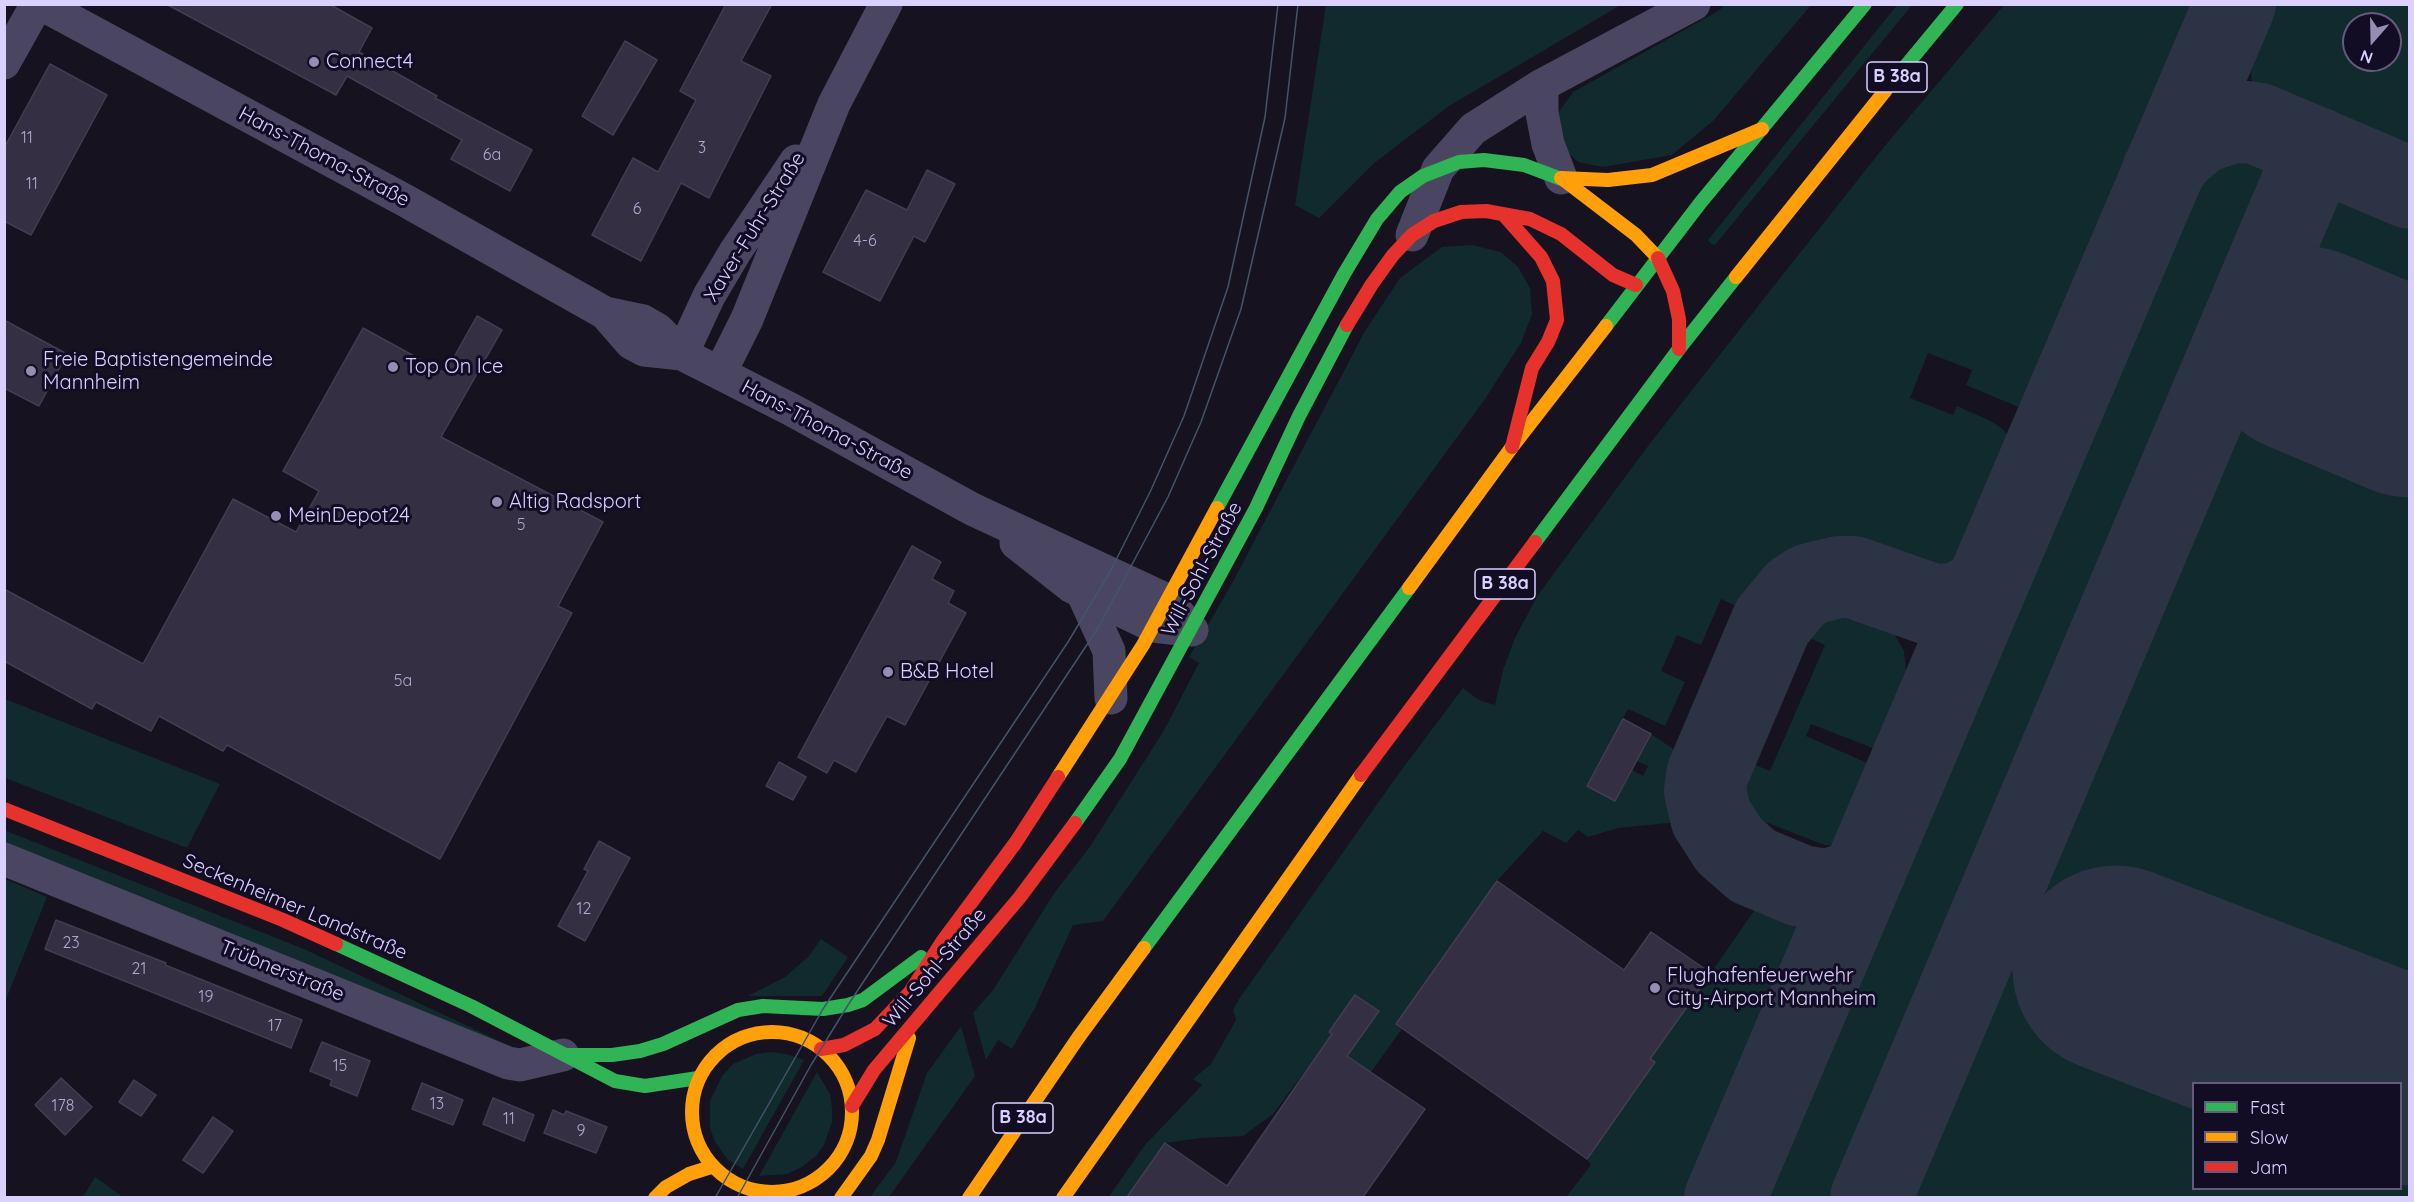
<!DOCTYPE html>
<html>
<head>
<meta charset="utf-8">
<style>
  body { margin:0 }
  #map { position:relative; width:2414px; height:1202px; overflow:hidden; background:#16121f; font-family:Quicksand,sans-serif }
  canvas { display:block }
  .frame { position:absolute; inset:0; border:6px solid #dad1ff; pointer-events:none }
  .legend { position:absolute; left:2192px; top:1082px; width:210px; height:108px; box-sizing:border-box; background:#130c25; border:2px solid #635b7c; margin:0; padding:8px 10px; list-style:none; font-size:18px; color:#dad1ff }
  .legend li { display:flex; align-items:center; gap:12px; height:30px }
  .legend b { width:30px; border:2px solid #635b7c }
  .north { position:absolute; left:2342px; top:12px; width:60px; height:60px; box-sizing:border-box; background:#130c25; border:2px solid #635b7c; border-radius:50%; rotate:200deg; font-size:16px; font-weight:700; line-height:24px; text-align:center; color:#dad1ff }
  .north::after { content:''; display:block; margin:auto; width:21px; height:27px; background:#958eb1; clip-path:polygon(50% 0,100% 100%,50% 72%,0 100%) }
</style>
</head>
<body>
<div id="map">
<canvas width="2414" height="1202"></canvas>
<div class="frame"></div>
<ul class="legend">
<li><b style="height:8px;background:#30b455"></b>Fast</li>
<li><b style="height:8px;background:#ff9f0a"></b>Slow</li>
<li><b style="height:8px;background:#e5322d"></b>Jam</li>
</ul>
<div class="north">N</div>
</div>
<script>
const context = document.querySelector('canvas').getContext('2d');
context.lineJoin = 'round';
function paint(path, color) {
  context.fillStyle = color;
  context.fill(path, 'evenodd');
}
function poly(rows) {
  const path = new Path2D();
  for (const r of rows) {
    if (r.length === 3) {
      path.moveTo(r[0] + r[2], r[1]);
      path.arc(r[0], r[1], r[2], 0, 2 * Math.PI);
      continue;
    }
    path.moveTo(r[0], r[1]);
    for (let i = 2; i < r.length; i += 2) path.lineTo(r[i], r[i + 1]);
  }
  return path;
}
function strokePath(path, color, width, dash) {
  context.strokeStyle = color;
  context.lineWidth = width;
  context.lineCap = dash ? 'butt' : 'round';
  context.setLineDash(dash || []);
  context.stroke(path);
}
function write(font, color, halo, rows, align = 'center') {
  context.font = font + ' Quicksand,sans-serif';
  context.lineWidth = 6;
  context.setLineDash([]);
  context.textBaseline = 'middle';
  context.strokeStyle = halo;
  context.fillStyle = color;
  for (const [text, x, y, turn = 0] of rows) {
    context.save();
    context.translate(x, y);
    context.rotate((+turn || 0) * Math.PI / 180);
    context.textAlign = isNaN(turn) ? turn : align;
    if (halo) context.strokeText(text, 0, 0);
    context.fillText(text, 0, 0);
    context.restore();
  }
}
const green = poly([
  [1326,5,1326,4,1621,5,1449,106,1373,164,1319,218,1295,205],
  [1725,5,1811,5,1714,120,1672,155,1603,167,1578,162,1560,145,1555,117,1573,92,1718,11],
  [1897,5,1912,5,1715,245,1711,244,1708,240],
  [2004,5,2212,5,2035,414,1966,385,1972,370,1928,353,1910,398,1953,415,1957,406,1991,421,2004,430,2010,439,2014,463,1977,548,1965,563,1949,572,1932,579,1914,579,1864,561,1825,558,1778,577,1749,612,1721,599,1701,645,1677,635,1661,671,1685,682,1665,726,1628,709,1588,786,1615,801,1632,770,1643,776,1648,766,1637,761,1651,734,1672,748,1688,763,1680,790,1681,809,1678,819,1668,823,1618,828,1588,837,1578,830,1566,843,1543,831,1497,881,1396,1024,1402,1029,1371,1072,1327,1042,1273,1114,1243,1136,1201,1138,1165,1143,1127,1197,1108,1198,1145,1145,1202,1085,1193,1079,1211,1064,1236,1020,1233,1010,1239,999,1397,776,1463,688,1479,700,1495,705,1503,670,1515,638,1538,595,1648,446,1792,263,1883,148],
  [1355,995,1378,1011,1329,1032],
  [2270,5,2409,5,2409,163,2268,102,2257,93,2253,86,2251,74,2252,53,2261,20],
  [2354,24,2390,24,2390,60,2354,60],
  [2231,158,2286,160,2409,215,2409,1197,1749,1197,2157,243,2203,172,2219,160],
  [2194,1084,2400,1084,2400,1188,2194,1188],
  [1472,245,1501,252,1518,267,1530,288,1532,314,1521,343,1485,399,1103,921,1073,925,1035,1008,1012,1049,998,1040,986,1060,973,1013,993,990,1055,892,1089,848,1163,732,1199,663,1189,657,1230,587,1365,331,1400,278,1442,247],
  [1832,611,1858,612,1880,617,1892,630,1904,651,1906,670,1902,692,1904,715,1893,749,1886,752,1878,750,1811,724,1806,736,1865,762,1874,774,1877,790,1859,831,1847,841,1834,845,1824,845,1763,821,1749,811,1744,798,1744,783,1753,764,1770,771,1825,645,1807,637,1818,621],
  [5,699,220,784,187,848,5,778],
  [4,830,304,949,521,1051,5,844],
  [5,879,47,897,5,1002],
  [1760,902,1790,912,1801,944,1801,958,1699,1197,1566,1197,1591,1165,1587,1159,1655,1062,1583,1012,1711,973],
  [821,939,848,957,822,996,748,996,785,977,809,956],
  [961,1026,975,1076,889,1197,870,1197,896,1162,927,1073],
  [771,1052,786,1054,804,1060,743,1169,728,1160,715,1142,710,1128,710,1101,722,1076,733,1064,756,1054],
  [817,1072,830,1094,832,1108,832,1122,824,1145,817,1155,802,1167,787,1174,759,1176],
  [95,1177,123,1197,83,1197]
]);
const taxiway = poly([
  [2163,171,2174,155,2199,133,2229,123,2247,122,2259,124,2410,188],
  [2243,323,2306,350],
  [1866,869,1854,881,1835,888,1826,890,1801,886,1753,866,1729,845,1711,817,1705,791,1707,775,1772,622,1796,593,1810,584,1839,577,1853,577,1933,605,1941,605,1960,603,1979,592,1988,582],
  [1725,1198,2235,4],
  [1871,1198,2317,148]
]);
const runway = poly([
  [2306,350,2410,394],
  [2116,969,2410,1082]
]);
const building = poly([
  [166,4,329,4,372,28,359,52,437,96,435,98,532,150,510,191,451,159,462,140,347,76,336,95,166,4],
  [726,4,772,4,741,61,771,76,709,198,681,183,641,261,592,235,633,158,658,172,696,100,680,91,726,4],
  [625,41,657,60,613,135,582,116,625,41],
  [50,64,107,95,31,235,4,221,4,148,50,64],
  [927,170,955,184,925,242,914,236,880,301,823,272,866,190,907,210,927,170],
  [477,316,502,330,441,437,603,522,558,606,572,613,440,859,227,745,223,751,159,716,151,731,96,702,92,709,4,661,4,589,143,664,233,499,296,532,319,491,283,471,363,328,445,373,477,316],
  [4,320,67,354,39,406,4,388,4,320],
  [912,546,941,562,932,579,954,591,948,603,966,613,905,725,887,716,856,772,834,760,827,773,798,757,912,546],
  [1623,719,1651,734,1615,801,1587,786,1623,719],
  [779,762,806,777,793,800,766,786,779,762],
  [599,841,630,858,585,941,558,926,588,871,584,869,599,841],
  [1497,881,1624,970,1651,932,1711,973,1650,1059,1655,1062,1587,1159,1396,1024,1497,881],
  [56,920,166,963,165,965,302,1020,291,1048,45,949,56,920],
  [1355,995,1379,1011,1347,1056,1425,1109,1363,1197,1127,1197,1165,1143,1227,1186,1332,1034,1329,1032,1355,995],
  [322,1042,370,1061,357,1096,330,1085,332,1080,310,1071,322,1042],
  [61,1078,92,1107,65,1135,35,1105,61,1078],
  [134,1080,156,1095,141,1116,119,1102,134,1080],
  [422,1083,463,1100,453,1125,412,1109,422,1083],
  [493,1098,534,1115,524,1141,483,1124,493,1098],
  [553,1110,564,1115,566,1111,607,1127,596,1153,544,1133,553,1110],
  [213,1117,233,1131,203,1173,183,1160,213,1117]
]);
const street = poly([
  [41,4,406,201,605,313,643,321,657,329,682,354,792,410,972,509,1167,600,1192,630],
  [4,63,37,4],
  [1542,85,1542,113,1548,144,1561,178],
  [1412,235,1438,169,1473,129,1542,85,1694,4],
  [605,313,631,343,644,350,682,354],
  [682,354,709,296,735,252,796,161],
  [720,373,747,319,834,104,886,4],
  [1016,543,1072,587,1153,626,1180,629],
  [1082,592,1109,651,1111,698],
  [4,859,508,1063,520,1065,563,1055]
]);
const fast = poly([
  [1885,91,1957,4],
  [1606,326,1701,202,1865,4],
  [1217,508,1344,274,1377,219,1400,192,1423,176,1459,162,1484,160,1524,165,1564,180],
  [1535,542,1679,349,1736,277],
  [1075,823,1120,759,1256,508,1299,416,1347,325],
  [336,944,471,1006,615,1081,645,1086,698,1078],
  [1144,948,1409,588],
  [568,1055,612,1055,640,1051,663,1044,738,1010,763,1006,823,1009,848,1005,863,1000,921,957]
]);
const slow = poly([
  [1561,178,1608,180,1652,175,1762,129],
  [1564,180,1636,235,1658,258],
  [1736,277,1885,91],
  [1409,588,1512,447,1606,326],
  [1058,777,1143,645,1217,508],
  [772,1112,80],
  [655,1198,666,1187,689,1174,711,1167],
  [841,1198,871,1156,878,1140,909,1038],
  [969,1198,1078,1038,1144,948],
  [1063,1198,1361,775]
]);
const jam = poly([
  [1503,214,1541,257,1553,281,1557,320,1548,342,1532,368,1512,447],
  [1658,258,1673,291,1679,319,1679,349],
  [1347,325,1372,284,1393,255,1412,235,1434,221,1461,212,1486,211,1530,219,1561,234,1613,275,1636,285],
  [1361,775,1535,542],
  [4,809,283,920,336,944],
  [821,1049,844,1045,875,1029,910,992,942,942,1016,842,1058,777],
  [852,1106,874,1070,1020,897,1075,823]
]);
const tram = poly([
  [715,1198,823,1009,1068,642,1110,572,1151,490,1184,416,1228,287,1265,117,1278,4],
  [737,1198,811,1065,848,1005,1098,628,1168,497,1201,422,1241,309,1285,118,1298,4]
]);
const markers = [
  [314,62,6,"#958eb1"],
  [393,367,6,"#958eb1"],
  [31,371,6,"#958eb1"],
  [497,502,6,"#958eb1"],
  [276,516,6,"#958eb1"],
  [888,672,6,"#958eb1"],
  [1655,988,6,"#958eb1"]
];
const numberNames = [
  ["11",27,138],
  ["3",702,148],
  ["6a",492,155],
  ["11",32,184],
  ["6",637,209],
  ["4-6",865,241],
  ["5",521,525],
  ["5a",403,681],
  ["12",584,909],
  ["23",71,943],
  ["21",139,969],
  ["19",206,997],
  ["17",275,1026],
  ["15",340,1066],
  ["13",437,1104],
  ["178",63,1106],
  ["11",509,1119],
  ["9",581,1131]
];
const shields = [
  [1897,77,60],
  [1505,584,60],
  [1023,1118,60]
];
const shieldNames = [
  ["B 38a",1897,77],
  ["B 38a",1505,584],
  ["B 38a",1023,1118]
];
const poiNames = [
  ["Connect4",326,62],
  ["Freie Baptistengemeinde",43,360],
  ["Mannheim",43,383],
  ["Top On Ice",405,367],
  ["Altig Radsport",509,502],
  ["MeinDepot24",288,516],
  ["B&B Hotel",900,672],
  ["Flughafenfeuerwehr",1667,976],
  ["City-Airport Mannheim",1667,999]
];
const streetNames = [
  ["Hans-Thoma-Straße",324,157,28],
  ["Xaver-Fuhr-Straße",755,227,-58],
  ["Hans-Thoma-Straße",827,430,28],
  ["Will-Sohl-Straße",1202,569,-62],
  ["Seckenheimer Landstraße",295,907,23],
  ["Will-Sohl-Straße",935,968,-50],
  ["Trübnerstraße",282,971,22]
];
paint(green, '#102a2e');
strokePath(taxiway, '#2c3345', 82);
strokePath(runway, '#2c3345', 207);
paint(building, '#342f42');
strokePath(building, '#433c54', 1.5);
strokePath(street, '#4a4661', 33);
strokePath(fast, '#30b455', 14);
strokePath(slow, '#ff9f0a', 14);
strokePath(jam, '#e5322d', 14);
strokePath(tram, '#43546b', 1.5);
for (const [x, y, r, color] of markers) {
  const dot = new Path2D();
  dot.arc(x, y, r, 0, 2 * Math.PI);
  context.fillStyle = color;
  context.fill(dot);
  strokePath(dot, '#130c25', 2);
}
write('16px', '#b0a8d0', null, numberNames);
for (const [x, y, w] of shields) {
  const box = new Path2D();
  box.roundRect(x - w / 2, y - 15, w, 30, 4.5);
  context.fillStyle = '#130c25';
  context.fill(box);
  strokePath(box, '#dad1ff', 1.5);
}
write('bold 18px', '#dad1ff', null, shieldNames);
write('20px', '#dad1ff', '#130c25', poiNames, 'left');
write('20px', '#dad1ff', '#130c25', streetNames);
</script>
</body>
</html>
